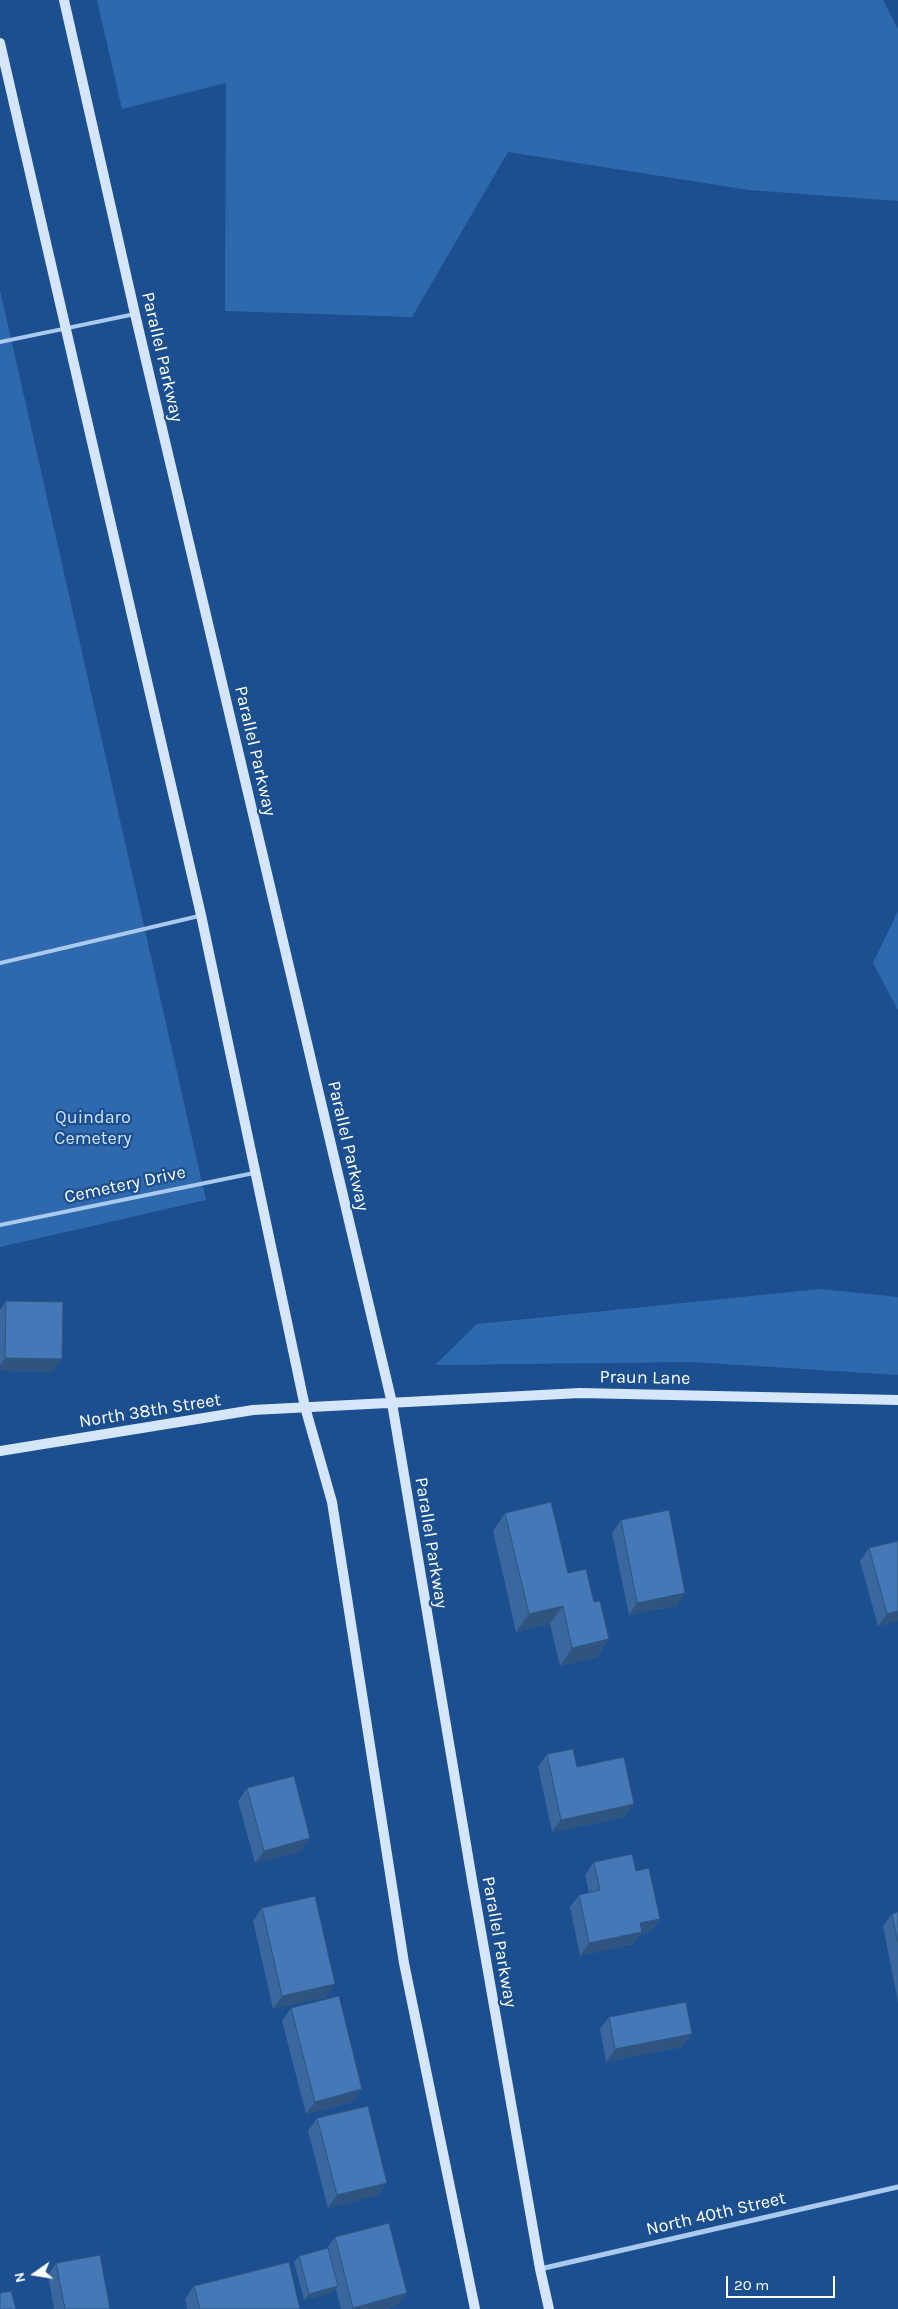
<!DOCTYPE html>
<html>
<head>
<meta charset="utf-8">
<style>
  body { margin:0 }
  #map { position:relative; width:898px; height:2309px; overflow:hidden; background:#1b4f8f; font-family:Karla,sans-serif }
  canvas { display:block }
  .north { position:absolute; left:10px; top:2249px; width:50px; height:50px; -webkit-text-stroke:4px #1b4f8f; paint-order:stroke; rotate:257deg; font-size:14px; font-weight:700; line-height:20px; text-align:center; color:#fff }
  .north::after { content:''; display:block; margin:auto; width:18px; height:22px; background:#fff; clip-path:polygon(50% 0,100% 100%,50% 72%,0 100%) }
  .scale { position:absolute; left:726px; top:2276px; width:109px; height:22px; box-sizing:border-box; border:2px solid #fff; border-top:0; padding-left:6px; font-size:15px; line-height:18px; white-space:nowrap; color:#fff; -webkit-text-stroke:4px #1b4f8f; paint-order:stroke }
</style>
</head>
<body>
<div id="map">
<canvas width="898" height="2309"></canvas>
<div class="north">N</div>
<div class="scale">20 m</div>
</div>
<script>
const context = document.querySelector('canvas').getContext('2d');
context.lineJoin = 'round';
function paint(path, color) {
  context.fillStyle = color;
  context.fill(path, 'evenodd');
}
function poly(rows) {
  const path = new Path2D();
  for (const r of rows) {
    path.moveTo(r[0], r[1]);
    for (let i = 2; i < r.length; i += 2) path.lineTo(r[i], r[i + 1]);
  }
  return path;
}
function strokePath(path, color, width, dash) {
  context.strokeStyle = color;
  context.lineWidth = width;
  context.lineCap = dash ? 'butt' : 'round';
  context.setLineDash(dash || []);
  context.stroke(path);
}
function write(font, color, halo, rows, align = 'center') {
  context.font = font + ' Karla,sans-serif';
  context.lineWidth = 4.5;
  context.setLineDash([]);
  context.textBaseline = 'middle';
  context.strokeStyle = halo;
  context.fillStyle = color;
  for (const [text, x, y, turn = 0] of rows) {
    context.save();
    context.translate(x, y);
    context.rotate((+turn || 0) * Math.PI / 180);
    context.textAlign = isNaN(turn) ? turn : align;
    if (halo) context.strokeText(text, 0, 0);
    context.fillText(text, 0, 0);
    context.restore();
  }
}
const green = poly([
  [97,0,883,0,898,29,898,201,749,190,508,152,412,317,225,311,226,83,122,109],
  [0,290,206,1200,0,1247],
  [898,911,898,1010,873,963],
  [820,1289,898,1297,898,1375,692,1362,435,1365,477,1324]
]);
const lane = poly([
  [0,342,135,314],
  [0,963,199,916],
  [0,1225,254,1173]
]);
const street = poly([
  [540,2269,898,2187]
]);
const secondary = poly([
  [64,0,135,314,392,1403,472,1880,540,2269,549,2309],
  [0,43,201,915,305,1407,332,1502,404,1963,475,2309],
  [0,1451,253,1410,580,1393,898,1400]
]);
const wall = poly([
  [6,1301,53,1372,0,1371,0,1310],
  [505,1513,568,1573,594,1602,609,1639,597,1657,560,1666,550,1624,516,1632,493,1531],
  [621,1520,677,1606,629,1615,612,1533],
  [869,1548,898,1621,878,1626,860,1561],
  [547,1754,577,1767,625,1817,552,1832,538,1767],
  [247,1788,310,1838,301,1851,255,1863,238,1801],
  [594,1862,636,1871,651,1932,641,1934,633,1944,580,1956,570,1907,579,1895,589,1893,585,1875],
  [262,1908,326,1997,273,2009,253,1921],
  [898,1912,898,2002,883,1926,892,1914],
  [291,2008,353,2102,306,2114,282,2021],
  [609,2017,683,2047,606,2062,600,2029],
  [317,2118,378,2195,328,2208,308,2131],
  [335,2237,398,2306,387,2309,341,2309,336,2289,333,2292,304,2300,294,2262,299,2256,327,2248],
  [56,2263,110,2309,54,2309,48,2275],
  [194,2286,300,2309,187,2309,185,2299]
]);
const shadedWall = poly([
  [5,1358,62,1359,53,1372,0,1371,0,1366],
  [685,1593,677,1606,629,1615,637,1603],
  [563,1606,550,1624,516,1632,529,1614],
  [898,1611,898,1621,878,1626,887,1614],
  [609,1639,597,1657,560,1666,572,1648],
  [634,1804,625,1817,552,1832,561,1820],
  [310,1838,301,1851,255,1863,264,1851],
  [660,1919,651,1932,641,1934,633,1944,580,1956,589,1943,640,1923],
  [335,1984,326,1997,273,2009,282,1996],
  [692,2034,683,2047,606,2062,615,2049],
  [362,2089,353,2102,306,2114,315,2102],
  [387,2183,378,2195,328,2208,337,2195],
  [338,2286,333,2292,304,2300,309,2294],
  [407,2293,398,2306,387,2309,352,2309,353,2308]
]);
const building = poly([
  [6,1301,63,1302,62,1359,5,1358,6,1301],
  [551,1502,568,1573,586,1569,594,1602,600,1601,609,1639,572,1648,563,1606,529,1614,505,1513,551,1502],
  [669,1510,685,1593,637,1603,621,1520,669,1510],
  [898,1541,898,1611,887,1614,869,1548,898,1541],
  [573,1749,577,1767,624,1757,634,1804,561,1820,547,1754,573,1749],
  [294,1776,310,1838,264,1851,247,1788,294,1776],
  [632,1854,636,1871,649,1868,660,1919,640,1923,642,1932,589,1943,579,1895,600,1890,594,1862,632,1854],
  [315,1896,335,1984,282,1996,262,1908,315,1896],
  [898,1912,898,1944,892,1914,898,1912],
  [339,1996,362,2089,315,2102,291,2008,339,1996],
  [686,2002,692,2034,615,2049,609,2017,686,2002],
  [368,2106,387,2183,337,2195,317,2118,368,2106],
  [389,2223,407,2293,353,2308,335,2237,389,2223],
  [328,2248,338,2286,309,2294,299,2256,328,2248],
  [100,2255,110,2309,65,2309,56,2263,100,2255],
  [289,2262,300,2309,200,2309,194,2286,289,2262],
  [11,2291,16,2309,0,2309,0,2293,11,2291]
]);
const streetNames = [
  ["Parallel Parkway",162,357,77],
  ["Parallel Parkway",255,751,77],
  ["Parallel Parkway",348,1146,77],
  ["Cemetery Drive",125,1185,-12],
  ["Praun Lane",645,1378,1],
  ["North 38th Street",150,1411,-9],
  ["Parallel Parkway",431,1543,81],
  ["Parallel Parkway",499,1942,80],
  ["North 40th Street",716,2214,-13]
];
const parkNames = [
  ["Quindaro",93,1118],
  ["Cemetery",93,1139]
];
paint(green, '#2e69ad');
strokePath(lane, '#a9c9ee', 4);
strokePath(street, '#a9c9ee', 5);
strokePath(secondary, '#d6e6fa', 10);
paint(wall, '#3a679d');
paint(shadedWall, '#305480');
paint(building, '#4478b7');
strokePath(building, '#305480', 1);
write('18px', '#fff', '#1b4f8f', streetNames);
write('18px', '#cfe3fa', '#1b4f8f', parkNames);
</script>
</body>
</html>
